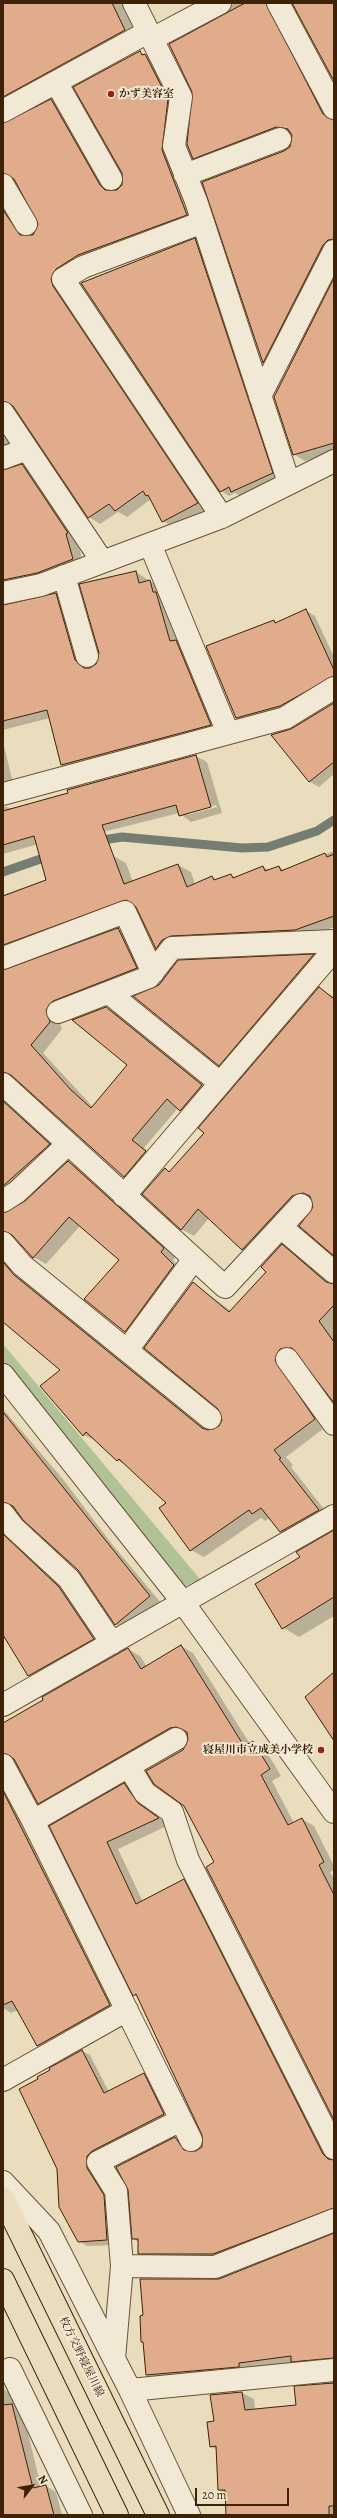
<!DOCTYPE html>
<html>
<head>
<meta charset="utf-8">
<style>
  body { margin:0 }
  #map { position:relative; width:337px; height:2518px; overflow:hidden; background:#e9ddbe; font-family:Alegreya,serif }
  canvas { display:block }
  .frame { position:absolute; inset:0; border:4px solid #3d2207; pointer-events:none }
  .north { position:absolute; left:12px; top:2466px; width:40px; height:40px; -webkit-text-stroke:3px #f1e9d5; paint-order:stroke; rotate:59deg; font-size:11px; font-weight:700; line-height:16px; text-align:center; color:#3d2207 }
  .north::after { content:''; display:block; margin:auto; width:14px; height:18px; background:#3d2207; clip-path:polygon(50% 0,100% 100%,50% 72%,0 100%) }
  .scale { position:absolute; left:195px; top:2488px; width:94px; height:18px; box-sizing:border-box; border:2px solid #3d2207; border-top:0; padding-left:5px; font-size:12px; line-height:14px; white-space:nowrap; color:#3d2207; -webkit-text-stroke:3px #f1e9d5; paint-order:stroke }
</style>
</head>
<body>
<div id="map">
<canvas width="337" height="2518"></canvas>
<div class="frame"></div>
<div class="north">N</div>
<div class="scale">20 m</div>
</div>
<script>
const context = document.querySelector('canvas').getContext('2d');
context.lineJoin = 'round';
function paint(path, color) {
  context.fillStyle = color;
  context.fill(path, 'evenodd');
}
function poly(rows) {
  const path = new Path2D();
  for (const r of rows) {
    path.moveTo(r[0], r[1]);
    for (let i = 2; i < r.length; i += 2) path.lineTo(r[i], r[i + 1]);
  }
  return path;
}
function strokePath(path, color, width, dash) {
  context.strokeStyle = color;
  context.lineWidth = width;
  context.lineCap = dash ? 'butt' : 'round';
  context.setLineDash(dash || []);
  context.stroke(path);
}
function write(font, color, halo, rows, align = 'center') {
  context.font = font + ' Alegreya,"Noto Serif JP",serif';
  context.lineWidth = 4;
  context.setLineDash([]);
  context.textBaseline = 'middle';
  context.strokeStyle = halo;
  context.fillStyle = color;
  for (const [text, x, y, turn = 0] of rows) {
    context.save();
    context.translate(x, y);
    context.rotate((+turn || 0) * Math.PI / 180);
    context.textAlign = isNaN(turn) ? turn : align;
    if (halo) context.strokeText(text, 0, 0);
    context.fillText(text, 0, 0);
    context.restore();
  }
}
const green = poly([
  [3,1344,200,1579,167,1595,3,1388]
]);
const shadow = poly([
  [3,3,134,3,139,35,3,115],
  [233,3,278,3,278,16,334,120,334,252,274,369,264,363,203,183,285,152,291,147,292,134,287,133,205,165,193,158,227,15],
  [140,52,156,61,179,106,173,157,198,221,68,275,208,510,174,527,163,521,151,499,127,517,118,512,100,524,89,517,16,408,8,408,3,414,3,195,26,238,38,231,40,223,16,180,9,180,3,186,3,121,5,124,51,100,62,107,110,191,117,191,123,185],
  [195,239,204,244,281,478,241,496,235,493,229,496,221,491],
  [334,281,334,453,305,461,294,454],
  [3,424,18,449,3,460],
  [22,465,33,472,77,540,84,566,3,598,3,471],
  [136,572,161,588,222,731,73,771,62,765,50,718,3,730,3,605,56,594,67,600,88,669,97,665],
  [305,610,315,616,334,657,334,684,246,723,236,718,274,621,278,623],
  [334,704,334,774,319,787,310,782,273,735,292,730],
  [3,742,14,787,3,799],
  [196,756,207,762,222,813,191,822,179,813,47,846,42,843,3,854,3,806,13,809],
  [216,805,217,807,187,815,187,812],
  [334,851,334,927,308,937,169,955,156,948,138,907,6,957,3,964,4,971,118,929,131,936,149,975,58,1018,62,1029,43,1053,93,1107,129,1065,106,1008,119,1015,214,1093,193,1118,178,1108,144,1148,158,1159,137,1184,124,1176,19,1080,13,1079,62,1152,3,1210,3,895,113,856,126,863,133,882,178,865,191,872,195,884,212,877,217,880,231,875,236,878,263,867,270,870,279,867,285,870],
  [314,955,325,962,232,1072,219,1065,159,986,179,961],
  [319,988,334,997,334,1256,300,1226,314,1208,312,1201,305,1203,255,1257,243,1249,209,1218,194,1236,181,1229,165,1169,170,1172,205,1133],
  [69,1162,81,1169,176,1256,173,1260,186,1273,138,1339,125,1331,120,1260,80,1226,46,1264,33,1257,16,1239,8,1240,3,1253,3,1210,5,1214,26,1202],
  [282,1245,334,1284,334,1401,301,1355,293,1355,327,1426,286,1457,293,1465,291,1467,331,1518,294,1539,281,1531,270,1517,266,1521,261,1518,204,1557,191,1550,167,1503,127,1466,117,1460,97,1441,83,1435,62,1370,3,1322,3,1253,27,1283,206,1429,215,1431,223,1421,193,1283,231,1311,267,1272],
  [3,1409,62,1478,112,1544,161,1603,127,1631,115,1624,78,1569,16,1508,7,1511,3,1520],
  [3,1525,71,1595,105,1646,41,1682,29,1675,3,1633],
  [334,1532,334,1616,299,1637,282,1627,301,1557],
  [181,1646,193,1653,250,1744,253,1742,265,1749,281,1776,272,1781,294,1823,302,1819,314,1826,334,1866,334,1870,330,1872,334,1879,334,2118,216,1863,183,1750,190,1740,188,1733,50,1810,39,1803,14,1760,10,1760,121,2012,50,2052,38,2046,18,2010,11,2013,3,2008,3,1725,128,1649,140,1656,147,1667],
  [124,1784,136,1791,149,1811,169,1825,118,1849,143,1902,184,1880,195,1887,334,2160,334,2218,225,2261,151,2260,139,2253,139,2242,133,2239,175,2138,187,2145,192,2152,197,2152,203,2147,203,2135,139,1998,134,1995,51,1826],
  [82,2051,90,2055,109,2092,144,2075,152,2079,172,2119,100,2155,112,2200,115,2245,87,2246,79,2241,58,2169,21,2089],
  [334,2235,334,2365,159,2381,147,2375,144,2344,142,2342,220,2280],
  [334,2382,334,2515,227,2515,226,2494,219,2490,217,2450,211,2446,215,2422,242,2393,254,2399,255,2410,297,2406,295,2387],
  [3,2389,12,2394,27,2429,41,2487,46,2486,56,2492,62,2515,3,2515]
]);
const stream = poly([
  [96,841,122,837,242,848,268,847,317,831,334,820],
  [3,872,52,855]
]);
const building = poly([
  [3,3,112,3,125,30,3,97,3,3],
  [245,3,266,3,323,114,334,120,334,239,328,240,323,245,263,363,202,182,284,151,290,147,292,135,288,129,276,127,193,159,187,144,192,92,169,44,245,3],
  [292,3,334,3,334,81,292,3],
  [140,51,142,55,145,54,168,99,162,150,187,215,78,255,56,269,51,279,53,286,198,503,162,522,148,495,146,496,143,491,115,511,109,504,88,518,13,406,3,401,3,210,20,235,33,235,38,224,14,179,3,173,3,123,51,99,100,185,105,190,117,190,122,185,122,173,73,87,140,51],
  [195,238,273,473,231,492,229,487,220,492,81,283,195,238],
  [334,278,334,443,293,455,274,397,334,278],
  [22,464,68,533,66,534,73,559,37,573,3,580,3,470,22,464],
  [136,571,139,583,150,580,153,592,156,592,170,641,176,640,211,725,61,765,47,710,3,721,3,605,56,593,75,660,84,668,90,668,96,664,99,653,79,584,136,571],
  [306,609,334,670,334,676,280,706,236,718,206,646,274,620,275,623,306,609],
  [334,703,334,762,309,782,271,735,291,729,334,703],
  [196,755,211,807,179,816,176,805,102,825,124,884,178,864,187,887,212,876,214,880,231,874,233,878,263,866,265,871,279,866,281,871,325,853,327,857,334,854,334,916,295,930,171,936,162,940,156,949,136,907,126,900,3,945,3,896,46,880,34,836,3,845,3,811,68,793,67,790,196,755],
  [118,928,137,968,53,1001,46,1010,50,1022,31,1045,71,1090,91,1108,127,1065,72,1020,106,1007,202,1085,180,1111,167,1099,132,1140,146,1151,124,1177,11,1075,3,1072,3,970,118,928],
  [314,954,219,1066,133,996,159,985,178,960,314,954],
  [319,987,334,999,334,1256,299,1226,313,1207,310,1196,303,1193,292,1196,242,1250,198,1209,181,1230,142,1194,165,1168,169,1172,204,1133,198,1128,319,987],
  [3,1101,50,1144,3,1186,3,1101],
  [68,1161,164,1248,161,1252,174,1265,125,1332,84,1299,119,1260,69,1217,33,1258,12,1235,3,1231,3,1213,25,1201,68,1161],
  [282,1244,326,1282,334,1284,334,1305,319,1321,334,1342,334,1403,292,1348,280,1349,275,1360,315,1419,274,1450,281,1458,279,1459,319,1510,280,1532,261,1508,252,1514,249,1510,190,1551,159,1508,166,1503,119,1459,117,1461,86,1432,83,1436,40,1386,60,1370,3,1322,3,1262,14,1275,202,1428,208,1430,219,1426,222,1420,218,1409,144,1348,193,1282,229,1312,266,1272,261,1267,282,1244],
  [3,1412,150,1596,115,1625,78,1570,23,1520,13,1506,3,1502,3,1412],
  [334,1530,334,1597,282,1629,255,1584,300,1557,296,1552,334,1530],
  [3,1534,59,1587,94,1639,28,1676,3,1635,3,1534],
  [181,1645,244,1746,253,1741,270,1769,261,1775,288,1825,302,1818,324,1862,319,1865,334,1895,334,2120,206,1867,214,1862,184,1806,154,1784,146,1771,183,1750,188,1739,187,1732,176,1727,170,1728,38,1804,14,1759,3,1753,3,1723,43,1700,42,1697,128,1648,141,1669,181,1645],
  [334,1672,334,1741,305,1697,334,1672],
  [124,1783,138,1803,159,1818,107,1842,136,1904,184,1879,323,2154,328,2159,334,2160,334,2208,213,2254,138,2254,138,2239,132,2239,128,2190,116,2167,175,2137,184,2150,196,2151,202,2147,202,2135,136,1994,133,1996,49,1826,124,1783],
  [3,1791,110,2005,37,2046,12,2001,3,2005,3,1791],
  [82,2050,104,2093,144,2073,164,2114,92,2151,87,2156,87,2168,104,2195,107,2240,78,2242,59,2207,57,2169,19,2089,38,2079,37,2077,50,2070,49,2068,82,2050],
  [334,2233,334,2358,291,2362,291,2356,239,2363,239,2367,146,2375,143,2342,141,2342,140,2316,143,2315,140,2279,219,2279,334,2233],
  [334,2383,334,2506,329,2506,329,2515,226,2515,225,2490,218,2490,216,2446,210,2447,207,2422,214,2421,210,2395,242,2392,245,2410,296,2405,294,2386,334,2383],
  [12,2404,33,2488,46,2485,54,2515,3,2515,3,2405,12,2404]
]);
const minor = poly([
  [134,3,181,97,174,146,196,201,289,483],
  [278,3,334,108],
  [152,39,220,3],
  [56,82,111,179],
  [3,111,148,32],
  [185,175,280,139],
  [3,185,26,224],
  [203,222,83,267,63,279,222,517],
  [260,396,334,251],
  [3,413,102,561],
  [3,458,27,449],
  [150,544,228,733],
  [64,576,87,656],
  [3,593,41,585,222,517,334,461],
  [3,794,285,718,334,688],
  [3,958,125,912,153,973],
  [109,993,220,1083],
  [58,1012,149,977,172,948,334,941],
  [3,1084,225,1287,301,1205],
  [124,1196,334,950],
  [3,1201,17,1192,68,1144],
  [282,1228,334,1272],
  [3,1243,22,1265,210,1418],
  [127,1350,194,1259],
  [287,1359,334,1424],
  [3,1375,182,1601,334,1812],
  [3,1514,14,1528,69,1579,112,1643],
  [3,1705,334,1516],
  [3,1765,33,1821,191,2140],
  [129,1767,145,1793,172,1812,188,1860,334,2148],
  [33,1821,176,1739],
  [3,2080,127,2010],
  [3,2182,49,2231,130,2390,189,2515],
  [122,2266,215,2267,334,2220],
  [114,2359,122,2266,116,2191,98,2162,181,2120],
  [10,2369,81,2515],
  [130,2390,334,2370]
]);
const major = poly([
  [3,2198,158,2515],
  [3,2280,117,2515]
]);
const markers = [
  [111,94,4,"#8f2418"],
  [321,1750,4,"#8f2418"]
];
const poiNames = [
  ["かず美容室",119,94],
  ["寝屋川市立成美小学校",313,1750,"right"]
];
const streetNames = [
  ["枚方交野寝屋川線",81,2357,64]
];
paint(green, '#b0c296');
paint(shadow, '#0003');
strokePath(stream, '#757d72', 9);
paint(building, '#e0ac8b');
strokePath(building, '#3d2207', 1);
strokePath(minor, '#685135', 24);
strokePath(major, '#3d2207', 24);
strokePath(minor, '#f1e9d5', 22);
strokePath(major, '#e9ddbe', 22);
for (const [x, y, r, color] of markers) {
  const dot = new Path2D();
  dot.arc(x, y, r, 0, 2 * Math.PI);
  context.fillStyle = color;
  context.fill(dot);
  strokePath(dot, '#f1e9d5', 1.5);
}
write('bold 11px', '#3d2207', '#f1e9d5', poiNames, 'left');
write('11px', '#3d2207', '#f1e9d5', streetNames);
</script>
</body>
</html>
